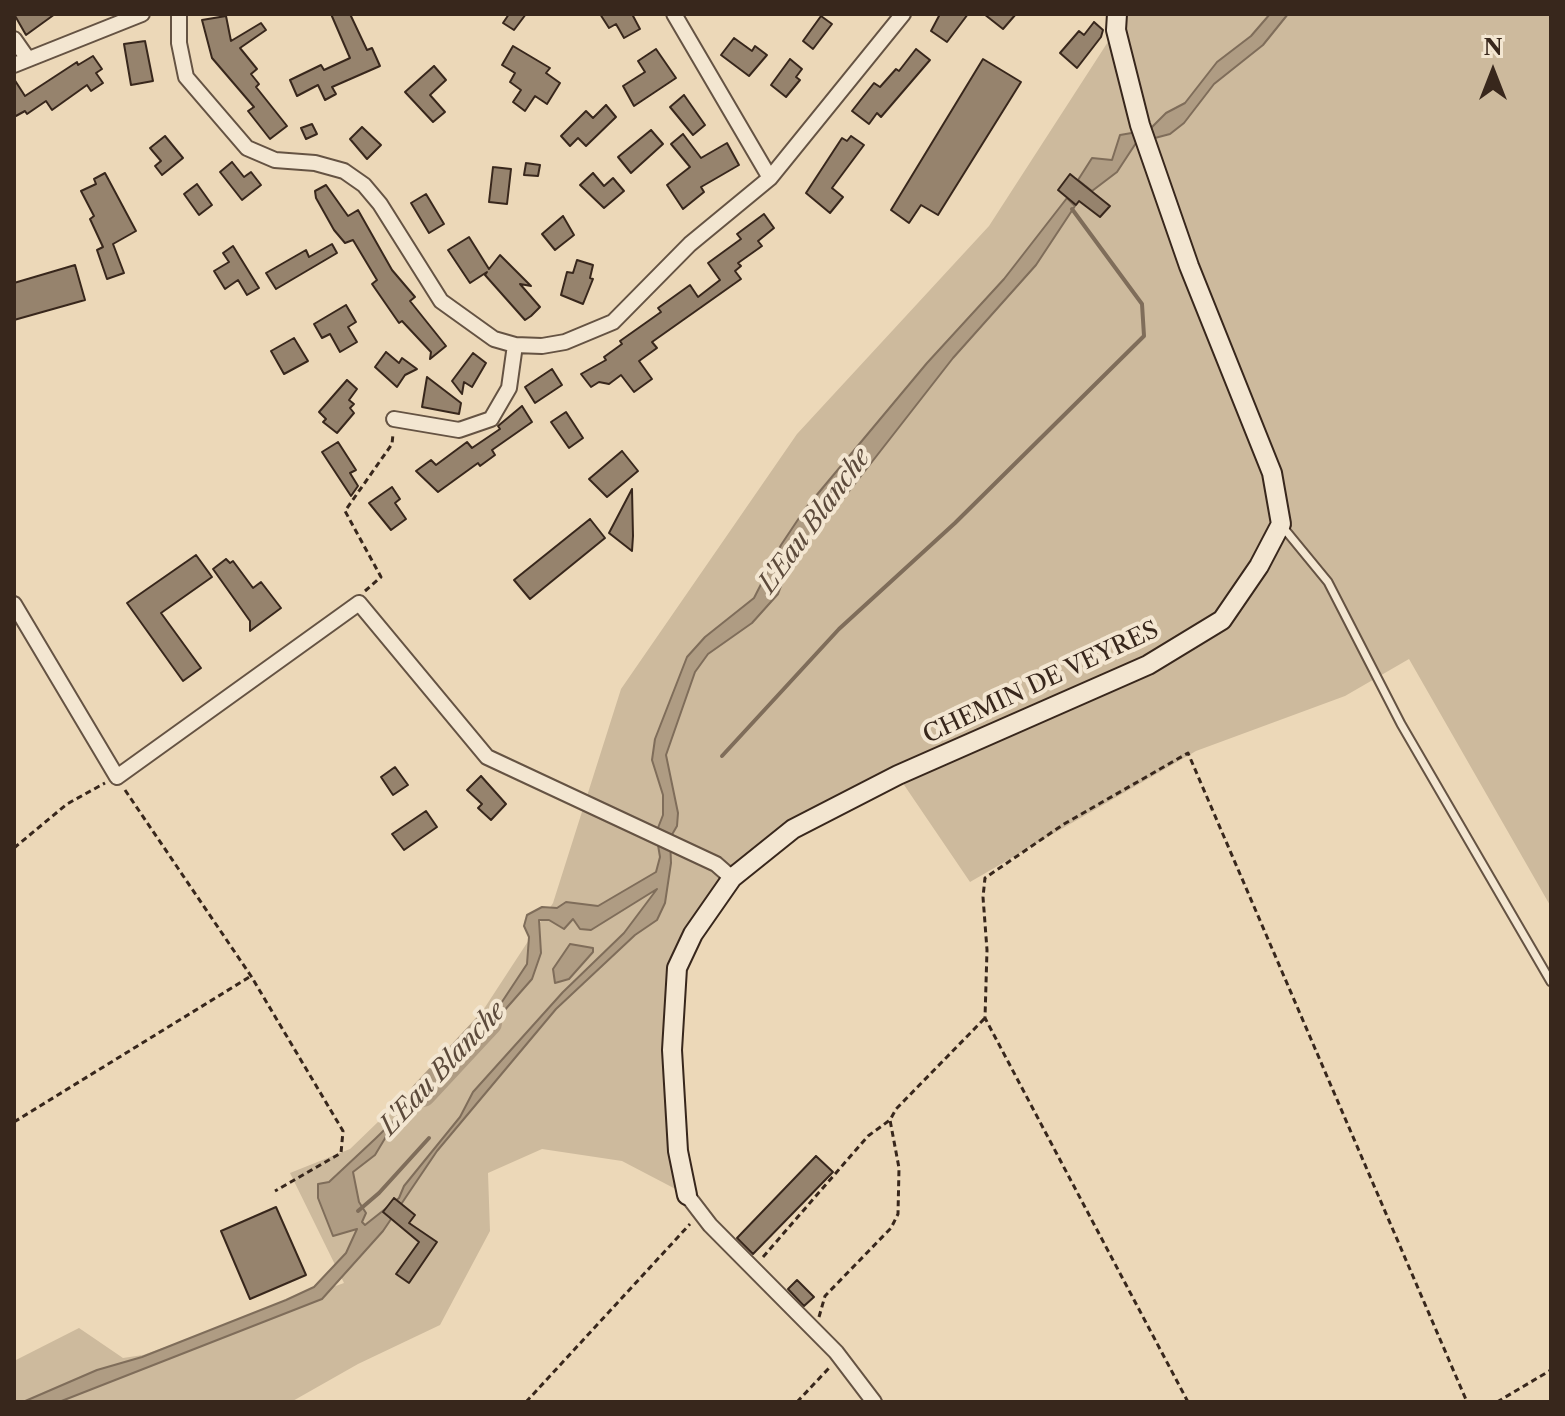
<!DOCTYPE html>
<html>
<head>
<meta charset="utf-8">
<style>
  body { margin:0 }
  #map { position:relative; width:1565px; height:1416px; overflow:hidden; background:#ecd8b8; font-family:"Libre Caslon Text",serif }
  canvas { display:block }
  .frame { position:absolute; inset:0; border:16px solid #38271c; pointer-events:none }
  .north { position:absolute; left:1453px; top:32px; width:80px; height:80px; -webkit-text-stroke:6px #f3e6d1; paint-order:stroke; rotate:0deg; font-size:22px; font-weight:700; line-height:32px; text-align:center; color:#38271c }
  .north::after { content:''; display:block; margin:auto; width:28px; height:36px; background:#38271c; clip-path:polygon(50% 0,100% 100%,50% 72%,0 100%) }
</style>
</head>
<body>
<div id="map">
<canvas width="1565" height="1416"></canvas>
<div class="frame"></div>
<div class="north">N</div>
</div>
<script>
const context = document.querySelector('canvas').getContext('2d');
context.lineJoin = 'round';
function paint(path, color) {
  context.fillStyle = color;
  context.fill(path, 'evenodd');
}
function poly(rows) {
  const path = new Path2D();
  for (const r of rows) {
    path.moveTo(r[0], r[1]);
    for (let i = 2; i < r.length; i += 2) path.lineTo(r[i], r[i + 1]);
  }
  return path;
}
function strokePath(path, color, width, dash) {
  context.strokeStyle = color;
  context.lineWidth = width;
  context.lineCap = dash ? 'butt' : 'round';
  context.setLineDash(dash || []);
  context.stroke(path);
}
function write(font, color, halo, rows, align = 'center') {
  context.font = font + ' "Libre Caslon Text",serif';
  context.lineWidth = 8;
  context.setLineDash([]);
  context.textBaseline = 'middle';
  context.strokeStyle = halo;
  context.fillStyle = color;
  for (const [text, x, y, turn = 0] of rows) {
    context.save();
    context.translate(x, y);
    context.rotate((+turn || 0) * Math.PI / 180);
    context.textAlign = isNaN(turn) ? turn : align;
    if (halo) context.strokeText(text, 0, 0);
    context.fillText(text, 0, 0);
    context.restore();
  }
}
const green = poly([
  [1117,14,1551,14,1551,907,1409,659,1345,696,1196,751,970,882,898,776,793,829,732,878,677,968,687,1195,622,1161,542,1149,488,1173,490,1231,440,1325,358,1364,291,1402,14,1402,14,1361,79,1328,123,1358,143,1355,344,1283,290,1173,350,1149,465,1038,553,903,621,689,797,434,989,226,1115,31]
]);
const water = poly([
  [1270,14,1288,14,1263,45,1214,84,1184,123,1170,134,1136,143,1117,172,1092,191,1078,180,1092,158,1112,160,1120,135,1149,130,1166,113,1185,103,1217,62,1251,36,1270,14],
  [1067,198,1075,206,1036,265,953,358,825,522,792,557,778,594,752,623,708,654,695,672,666,755,678,813,677,826,670,838,671,863,665,903,657,920,635,935,556,1009,437,1151,383,1231,322,1299,59,1402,23,1402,97,1370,142,1357,286,1300,314,1287,346,1253,357,1229,333,1236,318,1198,318,1184,329,1182,375,1139,455,1061,488,1023,527,964,529,937,524,926,527,915,542,907,557,908,566,902,598,906,656,872,660,857,656,833,663,815,663,795,652,760,655,739,687,657,705,637,754,598,781,545,805,509,927,363,1004,279,1067,198],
  [657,889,624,933,563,992,473,1092,460,1117,404,1186,399,1198,365,1225,362,1222,366,1213,359,1202,353,1172,375,1155,387,1135,446,1077,532,979,541,953,539,920,549,920,564,929,573,919,580,929,591,930,657,889],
  [570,944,593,948,593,952,569,979,555,983,553,969,570,944]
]);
const stream = poly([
  [722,756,839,629,955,523,1144,336,1142,304,1072,209],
  [358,1211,379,1193,429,1138]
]);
const river = poly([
  [423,1094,489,1023]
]);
const building = poly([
  [14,14,55,14,26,35,14,14],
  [331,14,350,14,367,50,372,48,380,66,332,87,336,94,325,100,318,85,297,96,290,80,321,65,324,70,350,58,331,14],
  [509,14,526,14,514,30,503,23,509,14],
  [600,14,632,14,640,29,624,38,616,24,609,28,600,14],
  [940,14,968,14,947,42,931,31,940,14],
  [984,14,1016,14,1003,29,984,14],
  [226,16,231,41,261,23,266,30,240,48,257,69,251,74,259,84,256,87,287,126,270,139,248,111,254,107,212,58,202,20,226,16],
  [821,16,832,24,813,49,803,41,821,16],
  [1094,22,1103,30,1101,37,1077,68,1060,53,1079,31,1084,35,1094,22],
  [734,38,752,51,755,46,767,55,749,76,721,55,734,38],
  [145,41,153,81,131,85,124,44,145,41],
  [513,46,550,68,546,73,560,83,547,104,535,96,525,111,513,102,521,90,510,82,515,73,502,65,513,46],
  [656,49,676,78,634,106,623,86,645,72,638,61,656,49],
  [916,49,930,60,881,117,877,113,869,124,852,111,874,83,880,87,896,69,899,71,916,49],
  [93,56,102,69,96,73,103,83,91,91,87,85,52,110,46,101,27,114,25,111,14,117,14,79,25,96,77,62,78,65,93,56],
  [790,59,802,69,796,77,800,80,786,97,771,85,790,59],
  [983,59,1021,82,938,215,921,205,909,223,891,210,983,59],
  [434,66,446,80,430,95,445,112,433,122,405,92,434,66],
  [684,95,705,125,693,135,670,107,684,95],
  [606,105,616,117,586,146,578,138,570,146,561,136,586,111,593,118,606,105],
  [312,124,317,134,306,139,301,128,312,124],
  [362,127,381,145,367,159,350,139,362,127],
  [651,130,663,144,631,173,618,157,651,130],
  [683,134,701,158,727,143,739,165,701,187,704,192,683,209,667,185,690,167,671,144,683,134],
  [165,136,183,158,162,175,155,166,161,161,150,148,165,136],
  [851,136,864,145,832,188,843,197,830,213,806,193,842,138,847,141,851,136],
  [232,162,244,177,251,172,261,185,242,200,220,172,232,162],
  [526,163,540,165,538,176,524,175,526,163],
  [493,167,511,169,507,204,489,202,493,167],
  [105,173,136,231,113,244,124,273,107,279,97,250,103,247,90,219,94,216,81,191,96,184,94,179,105,173],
  [593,173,604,186,613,178,624,191,604,208,580,185,593,173],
  [1070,174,1110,206,1100,217,1079,201,1076,205,1058,190,1070,174],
  [197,184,212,205,199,215,184,194,197,184],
  [326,185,348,216,358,210,392,270,415,297,410,301,446,346,430,359,431,352,402,321,399,323,372,284,377,280,353,240,345,243,334,230,316,198,315,191,326,185],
  [426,194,444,224,429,233,411,203,426,194],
  [764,214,774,228,758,241,762,246,738,263,741,266,735,271,741,279,652,342,657,348,639,361,652,379,634,392,621,375,609,384,599,382,591,387,581,374,606,360,604,357,622,344,620,341,661,312,658,308,690,285,698,297,720,280,708,263,741,239,737,234,764,214],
  [563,216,574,235,555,250,542,234,563,216],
  [469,237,489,269,500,255,531,286,520,284,540,307,531,316,525,320,485,275,487,272,470,283,448,250,469,237],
  [332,244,337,253,276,289,266,273,306,250,309,257,332,244],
  [233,246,259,288,247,295,238,280,225,289,214,271,229,262,223,253,233,246],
  [577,260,593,265,590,278,593,279,583,304,561,295,567,272,573,273,577,260],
  [75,265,85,300,14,320,14,283,75,265],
  [346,305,356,322,348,327,357,342,340,352,330,334,322,338,314,324,346,305],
  [294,338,308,361,284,374,271,351,294,338],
  [386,352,399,363,402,358,417,369,405,375,397,387,375,367,386,352],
  [473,353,486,363,472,387,464,382,462,394,452,381,473,353],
  [552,369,562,385,535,403,525,387,552,369],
  [427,377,461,403,459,414,422,407,427,377],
  [347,380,357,389,349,400,354,404,350,408,354,413,337,433,323,422,326,419,319,412,347,380],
  [522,406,532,422,492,450,495,455,480,466,478,463,438,492,416,471,431,460,436,465,467,442,472,448,500,429,498,426,522,406],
  [566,412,583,438,569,448,551,422,566,412],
  [338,442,356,470,350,473,358,486,351,496,322,452,338,442],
  [622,451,638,471,607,497,589,479,622,451],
  [392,487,400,499,395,503,406,519,391,530,369,503,392,487],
  [632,489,633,536,632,551,609,533,632,489],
  [590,519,605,538,530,599,514,580,590,519],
  [196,555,212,577,161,613,201,668,183,681,127,603,196,555],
  [226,559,230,563,233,561,253,588,261,582,281,608,250,631,250,621,213,569,226,559],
  [395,767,408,785,393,795,381,777,395,767],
  [481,776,506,804,491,820,478,808,482,804,467,790,481,776],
  [426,811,437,827,404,850,392,834,426,811],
  [816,1156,833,1172,753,1254,737,1238,816,1156],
  [394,1198,415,1215,409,1223,437,1242,409,1283,396,1274,419,1242,383,1212,394,1198],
  [276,1207,306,1275,250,1299,221,1231,276,1207],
  [797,1280,814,1297,804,1306,788,1289,797,1280]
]);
const path = poly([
  [365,591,381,577,345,511,392,444,393,434],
  [125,790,251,976,343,1131,341,1153,275,1191],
  [14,848,67,804,105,783],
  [14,1122,251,976],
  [763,1257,868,1136,890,1120],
  [819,1317,825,1296,891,1228,898,1214,899,1168,890,1120,896,1109,985,1018],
  [526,1402,690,1224],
  [797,1402,830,1367],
  [1188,1402,985,1018,987,950,983,897,985,878,1064,824,1188,753,1467,1402],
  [1497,1402,1551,1370]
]);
const lane = poly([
  [1282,526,1328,582,1401,724,1551,982]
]);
const street = poly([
  [179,14,179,43,186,77,247,148,275,160,315,163,344,171,364,185,380,204,441,301,494,339,515,345,542,346,565,342,613,322,690,244,770,178,903,14],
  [674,14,770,178],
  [14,39,28,59],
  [14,65,142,14],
  [394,419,459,430,491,419,509,388,515,345],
  [14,604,117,777,359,603,487,757,716,864,732,878],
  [687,1195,710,1225,836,1352,874,1402]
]);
const secondary = poly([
  [687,1195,678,1151,672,1050,677,968,693,934,732,878,793,829,898,775,1148,665,1222,620,1259,566,1281,524,1272,473,1189,266,1140,125,1116,30,1117,14]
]);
const streetNames = [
  ["CHEMIN DE VEYRES",1041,683,-25]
];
const waterNames = [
  ["L'Eau Blanche",815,521,-54],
  ["L'Eau Blanche",443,1069,-47]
];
paint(green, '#cdba9d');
paint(water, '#af9c83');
strokePath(water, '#7f6d5a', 2);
strokePath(stream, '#7f6d5a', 4);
strokePath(river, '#af9c83', 26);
paint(building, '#96836d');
strokePath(building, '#38271c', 2);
strokePath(lane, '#655343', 11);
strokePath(street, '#655343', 18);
strokePath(secondary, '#38271c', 22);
strokePath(path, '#38271c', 3, [6, 4]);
strokePath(lane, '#f3e6d1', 7);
strokePath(street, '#f3e6d1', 14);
strokePath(secondary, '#f3e6d1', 18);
write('24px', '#38271c', '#f3e6d1', streetNames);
write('italic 26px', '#5c4a3b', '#f3e6d1', waterNames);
</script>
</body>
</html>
